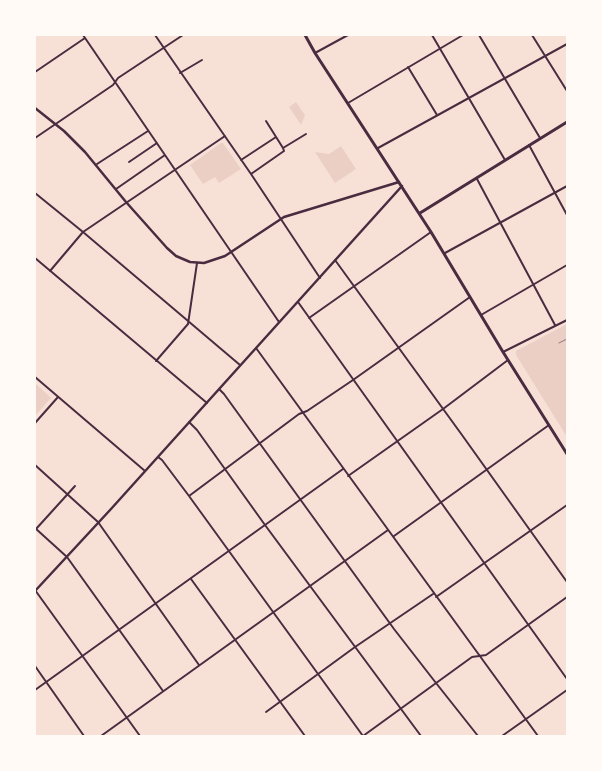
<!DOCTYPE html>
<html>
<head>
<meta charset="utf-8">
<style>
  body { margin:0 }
  #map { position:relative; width:602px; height:771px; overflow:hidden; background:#f7e1d7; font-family:"Times New Roman",serif }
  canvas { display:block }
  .frame { position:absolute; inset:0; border:36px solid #fffaf5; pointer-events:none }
</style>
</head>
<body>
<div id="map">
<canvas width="602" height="771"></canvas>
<div class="frame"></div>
</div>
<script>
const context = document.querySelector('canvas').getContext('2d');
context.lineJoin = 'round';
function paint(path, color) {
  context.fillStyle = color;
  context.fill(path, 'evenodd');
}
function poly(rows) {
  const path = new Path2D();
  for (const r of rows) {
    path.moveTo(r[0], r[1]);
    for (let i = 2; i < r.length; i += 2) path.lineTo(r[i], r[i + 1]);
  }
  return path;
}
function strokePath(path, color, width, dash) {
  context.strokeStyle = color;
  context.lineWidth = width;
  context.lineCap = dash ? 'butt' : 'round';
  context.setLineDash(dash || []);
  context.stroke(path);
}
const green = poly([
  [296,102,305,115,301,125,289,107],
  [221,143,223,143,241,169,219,183,215,177,203,184,190,165],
  [341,146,356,169,335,183,315,152,329,154],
  [567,324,567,437,516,355,516,351],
  [35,383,51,398,35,416]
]);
const minor = poly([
  [83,35,279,322],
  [155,35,251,174,320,278],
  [432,35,505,160],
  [479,35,540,138],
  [532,35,567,91],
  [315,53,348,35],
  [408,67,437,115],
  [35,72,85,38],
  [180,73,202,60],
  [348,103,463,35],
  [35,138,113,85,118,78,183,35],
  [529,145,567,215],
  [283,148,306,134],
  [378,148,567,44],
  [241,160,276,137],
  [129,162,157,143],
  [97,164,148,131],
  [251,174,284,151,283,148,266,121],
  [477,179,555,325],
  [116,189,165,155],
  [35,193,83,232,240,365],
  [445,253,567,186],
  [35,258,207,403],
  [335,260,462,435,567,582],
  [50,271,83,232,225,136],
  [298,302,567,679],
  [481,315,567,265],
  [309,318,431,232],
  [256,348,538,736],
  [503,352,567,320],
  [156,361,188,324,197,263],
  [35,377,145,471],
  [219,389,224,394,394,629,436,683,478,736],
  [189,422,197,430,265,525,421,736],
  [35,423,58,397],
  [158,457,162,460,189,496,363,736],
  [35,465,98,522,199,665],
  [348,476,443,409,508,360],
  [189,496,299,414,307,411,353,380,470,297],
  [35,528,67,557,163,691],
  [36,529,75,486],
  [394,536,549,425],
  [191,579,305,736],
  [35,590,140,736],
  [436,597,567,505],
  [35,666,84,736],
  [35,690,343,469],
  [266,712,355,647,433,594],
  [101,736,388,530],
  [363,736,472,657,486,655,567,597],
  [502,736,567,690]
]);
const tertiary = poly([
  [35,108,64,131,85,152,126,202,167,248,176,256,190,262,204,263,225,256,284,217,399,182],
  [35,591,111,509,402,186]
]);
const secondary = poly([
  [305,35,315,53,431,232,503,352,567,454],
  [420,213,567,122]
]);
const rail = poly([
  [559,343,567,339]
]);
paint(green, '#ebcfc5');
strokePath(minor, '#4a2c40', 2);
strokePath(tertiary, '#4a2c40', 2.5);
strokePath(secondary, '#4a2c40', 3);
strokePath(rail, '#8f747c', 1);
</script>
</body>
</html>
